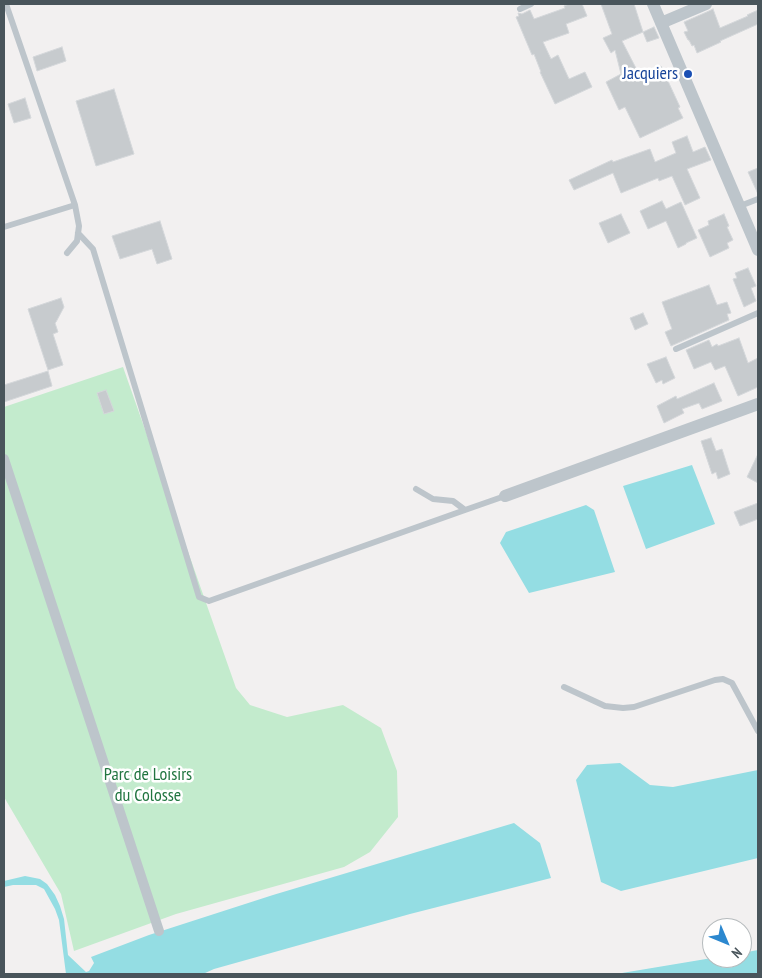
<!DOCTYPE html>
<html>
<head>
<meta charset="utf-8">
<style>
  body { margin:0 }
  #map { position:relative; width:762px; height:978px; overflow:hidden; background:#f2f0f0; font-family:"PT Sans Narrow",sans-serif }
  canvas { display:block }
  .frame { position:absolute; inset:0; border:5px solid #49555b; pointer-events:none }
  .north { position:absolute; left:702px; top:918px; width:50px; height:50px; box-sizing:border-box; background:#fff; border:1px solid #b6bbbd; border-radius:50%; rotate:135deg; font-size:14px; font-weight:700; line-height:20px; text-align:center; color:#49555b }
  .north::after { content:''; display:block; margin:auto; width:18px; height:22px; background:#2c88cf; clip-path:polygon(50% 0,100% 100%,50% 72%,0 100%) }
</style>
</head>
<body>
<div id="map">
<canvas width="762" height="978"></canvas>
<div class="frame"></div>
<div class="north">N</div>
</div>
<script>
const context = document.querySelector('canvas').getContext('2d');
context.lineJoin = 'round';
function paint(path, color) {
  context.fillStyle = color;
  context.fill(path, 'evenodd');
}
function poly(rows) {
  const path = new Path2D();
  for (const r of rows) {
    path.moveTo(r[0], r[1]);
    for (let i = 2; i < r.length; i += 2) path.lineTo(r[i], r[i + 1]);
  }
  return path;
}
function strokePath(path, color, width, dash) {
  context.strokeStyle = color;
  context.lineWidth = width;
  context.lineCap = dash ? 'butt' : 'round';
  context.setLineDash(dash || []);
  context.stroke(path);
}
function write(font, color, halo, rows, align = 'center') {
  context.font = font + ' "PT Sans Narrow",sans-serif';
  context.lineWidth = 5;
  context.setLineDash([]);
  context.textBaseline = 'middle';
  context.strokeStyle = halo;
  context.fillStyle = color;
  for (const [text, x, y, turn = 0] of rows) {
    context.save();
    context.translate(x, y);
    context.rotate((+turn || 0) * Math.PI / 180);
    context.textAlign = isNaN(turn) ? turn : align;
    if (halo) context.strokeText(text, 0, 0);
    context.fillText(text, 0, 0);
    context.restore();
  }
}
const green = poly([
  [123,367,236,688,250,705,287,717,343,705,381,728,397,771,398,817,370,852,344,867,176,914,74,951,61,894,4,797,4,407]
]);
const water = poly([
  [692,465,715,524,646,549,623,486],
  [586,505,594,510,615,572,529,593,500,543,506,532],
  [620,763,650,785,673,787,758,770,758,858,621,891,601,882,576,780,587,765],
  [514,823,540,843,551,878,410,914,214,969,203,974,66,974,59,920,55,909,44,889,36,885,13,885,4,887,4,881,25,876,40,879,47,884,55,895,60,906,64,919,68,955,86,972,89,971,94,963,91,957,149,935,273,895],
  [758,950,758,974,616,974,712,958,742,958,742,953]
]);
const building = poly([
  [569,4,582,4,587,16,566,24,569,33,543,42,551,59,558,55,569,79,585,72,592,87,555,104,540,72,541,72,534,54,532,55,516,17,519,16,518,13,522,14,530,10,534,19,565,8,564,6,569,4],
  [601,4,634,4,643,32,622,41,640,76,661,66,680,107,678,108,683,118,640,138,625,107,619,110,606,82,621,74,615,50,611,53,603,38,612,34,601,4],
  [713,9,720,28,748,16,747,15,758,10,758,24,720,41,721,42,697,53,694,45,692,46,689,40,688,40,684,32,688,31,684,22,709,11,713,9],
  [654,27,659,38,647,42,643,32,654,27],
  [62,47,66,61,37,71,33,57,62,47],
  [114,89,134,154,96,166,76,101,114,89],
  [25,98,31,118,14,123,8,104,25,98],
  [687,136,693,152,705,147,711,160,687,169,700,198,685,205,672,176,659,181,658,178,621,193,613,173,574,190,569,180,612,160,613,162,650,149,655,162,676,153,672,142,687,136],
  [758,168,758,194,748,172,758,168],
  [662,201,666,209,681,202,697,238,686,243,686,244,678,248,666,221,648,229,640,211,662,201],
  [621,214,630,233,608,243,599,223,621,214],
  [724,214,729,226,727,227,733,240,727,243,729,248,710,257,698,230,709,225,708,221,724,214],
  [160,221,172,259,157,264,152,249,120,259,112,236,160,221],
  [748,268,756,286,751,288,756,301,744,307,733,279,737,278,735,273,748,268],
  [709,285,717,305,727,302,731,313,727,314,729,320,671,346,665,332,672,329,662,302,709,285],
  [61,298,64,307,56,322,55,323,58,332,53,334,63,365,48,370,28,309,61,298],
  [643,313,648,324,635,330,630,318,643,313],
  [739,338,748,363,758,358,758,387,738,396,725,366,715,370,711,362,694,369,686,350,709,340,712,347,717,344,718,346,739,338],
  [666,357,675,378,663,384,662,380,656,383,647,364,666,357],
  [48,371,52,386,4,402,4,385,48,371],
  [714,383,722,401,702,409,699,403,682,409,684,413,664,423,657,406,676,396,677,399,714,383],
  [106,390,114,411,104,414,97,393,106,390],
  [711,438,716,451,722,449,730,474,718,479,716,472,712,474,701,441,711,438],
  [758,454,758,483,747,477,758,454],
  [758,503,758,519,740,526,734,512,758,503]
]);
const service = poly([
  [6,4,75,205,79,226,77,241,67,253],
  [520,9,531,4],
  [740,206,758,199],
  [4,227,75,205],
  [78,233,93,249,199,597,209,601,465,510,453,501,433,499,416,489],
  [676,349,758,313],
  [465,510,505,496],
  [564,687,605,706,623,708,634,707,715,680,723,679,732,683,758,731]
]);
const pedestrian = poly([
  [4,459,159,931]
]);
const minor = poly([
  [653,4,758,250],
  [661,23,706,4],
  [505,496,758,404]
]);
const markers = [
  [688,74,5,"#1a4fb4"]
];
const transitNames = [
  ["Jacquiers",678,74]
];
const parkNames = [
  ["Parc de Loisirs",148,775],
  ["du Colosse",148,796]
];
paint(green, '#c3ebcd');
paint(water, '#94dde3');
paint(building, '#c7cbce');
strokePath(building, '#d4d7da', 1);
strokePath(service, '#bdc5cb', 6);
strokePath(pedestrian, '#bdc5cb', 10);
strokePath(minor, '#bdc5cb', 12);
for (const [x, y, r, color] of markers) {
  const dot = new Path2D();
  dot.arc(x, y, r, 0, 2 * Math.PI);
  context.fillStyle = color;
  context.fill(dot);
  strokePath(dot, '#fff', 2);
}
write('18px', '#164399', '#fff', transitNames, 'right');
write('18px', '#217540', '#fff', parkNames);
</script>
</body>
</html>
